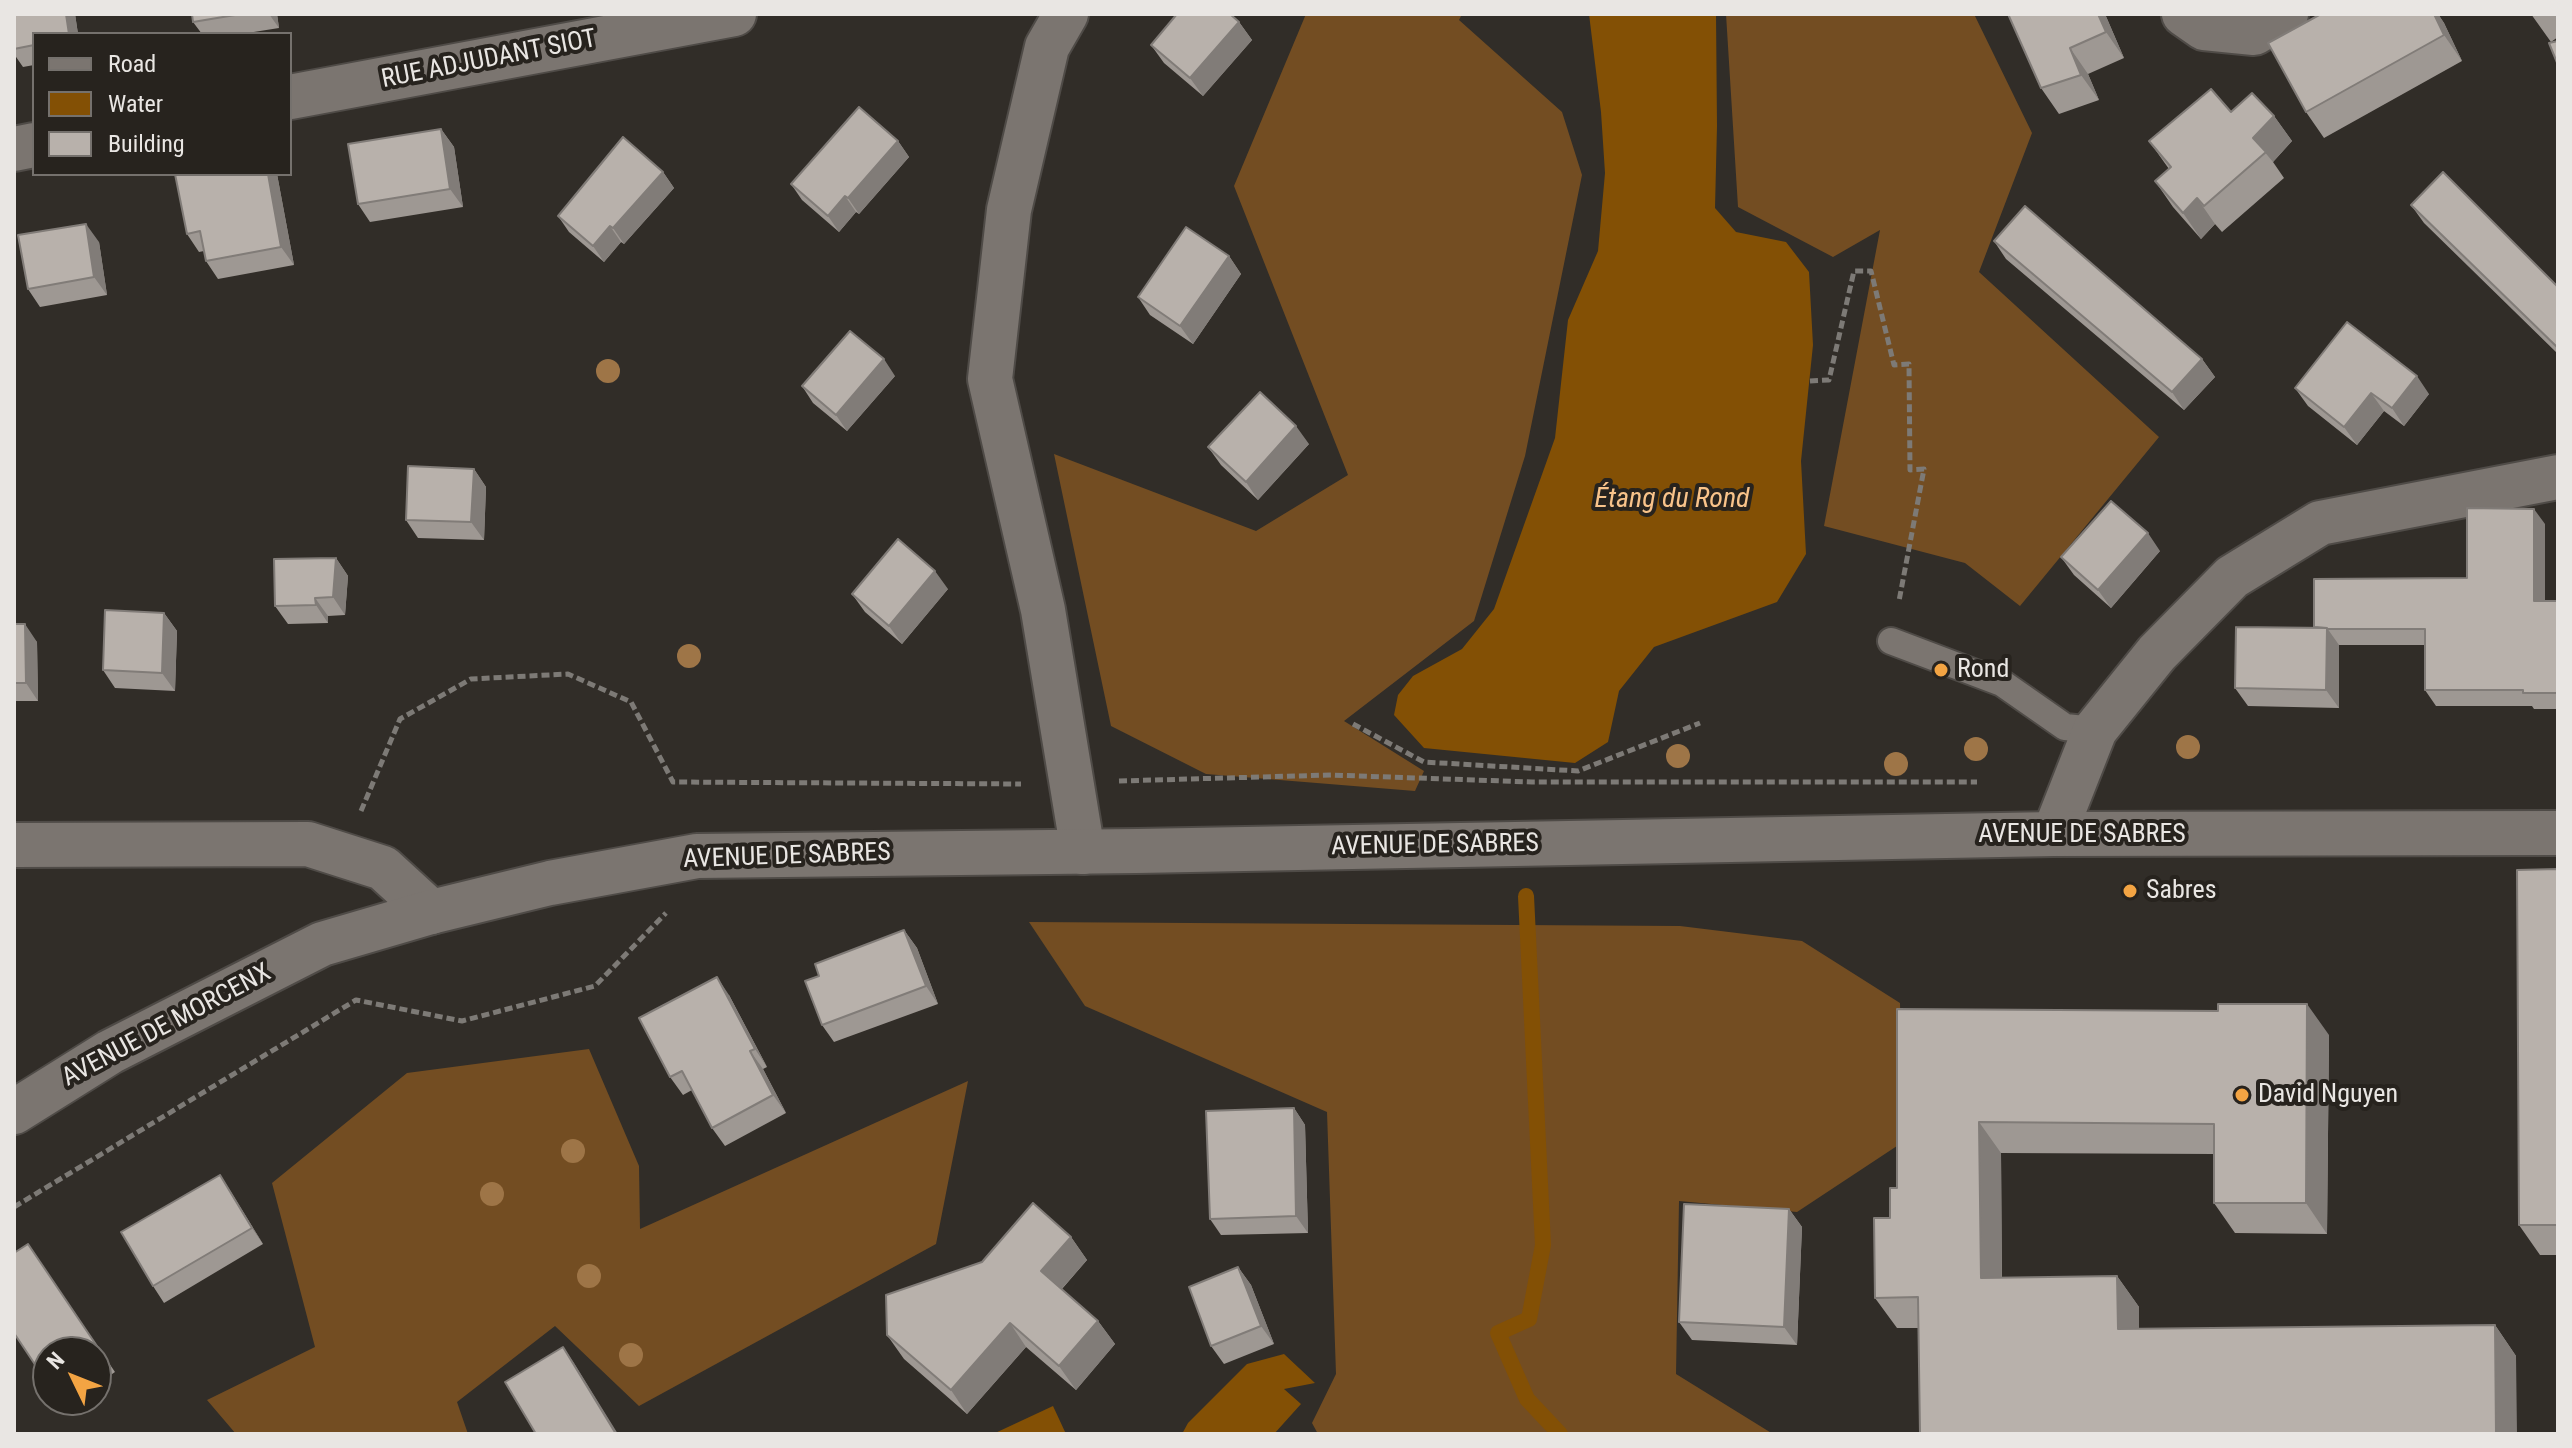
<!DOCTYPE html>
<html>
<head>
<meta charset="utf-8">
<style>
  body { margin:0 }
  #map { position:relative; width:2572px; height:1448px; overflow:hidden; background:#312d28; font-family:"Roboto Condensed",sans-serif }
  canvas { display:block }
  .frame { position:absolute; inset:0; border:16px solid #e9e6e3; pointer-events:none }
  .legend { position:absolute; left:32px; top:32px; width:260px; height:144px; box-sizing:border-box; background:#27231e; border:2px solid #75716d; margin:0; padding:10px 14px; list-style:none; font-size:24px; color:#e9e6e3 }
  .legend li { display:flex; align-items:center; gap:16px; height:40px }
  .legend b { width:40px; border:2px solid #75716d }
  .north { position:absolute; left:32px; top:1336px; width:80px; height:80px; box-sizing:border-box; background:#27231e; border:2px solid #75716d; border-radius:50%; rotate:313deg; font-size:22px; font-weight:700; line-height:32px; text-align:center; color:#e9e6e3 }
  .north::after { content:''; display:block; margin:auto; width:28px; height:36px; background:#f3a443; clip-path:polygon(50% 0,100% 100%,50% 72%,0 100%) }
</style>
</head>
<body>
<div id="map">
<canvas width="2572" height="1448"></canvas>
<div class="frame"></div>
<ul class="legend">
<li><b style="height:10px;background:#7b7570"></b>Road</li>
<li><b style="height:22px;background:#835005"></b>Water</li>
<li><b style="height:22px;background:#b8b1ab"></b>Building</li>
</ul>
<div class="north">N</div>
</div>
<script>
const context = document.querySelector('canvas').getContext('2d');
context.lineJoin = 'round';
function paint(path, color) {
  context.fillStyle = color;
  context.fill(path, 'evenodd');
}
function poly(rows) {
  const path = new Path2D();
  for (const r of rows) {
    path.moveTo(r[0], r[1]);
    for (let i = 2; i < r.length; i += 2) path.lineTo(r[i], r[i + 1]);
  }
  return path;
}
function strokePath(path, color, width, dash) {
  context.strokeStyle = color;
  context.lineWidth = width;
  context.lineCap = dash ? 'butt' : 'round';
  context.setLineDash(dash || []);
  context.stroke(path);
}
function write(font, color, halo, rows, align = 'center') {
  context.font = font + ' "Roboto Condensed",sans-serif';
  context.lineWidth = 8;
  context.setLineDash([]);
  context.textBaseline = 'middle';
  context.strokeStyle = halo;
  context.fillStyle = color;
  for (const [text, x, y, turn = 0] of rows) {
    context.save();
    context.translate(x, y);
    context.rotate((+turn || 0) * Math.PI / 180);
    context.textAlign = isNaN(turn) ? turn : align;
    if (halo) context.strokeText(text, 0, 0);
    context.fillText(text, 0, 0);
    context.restore();
  }
}
const forest = poly([
  [1306,14,1462,14,1459,20,1562,112,1582,175,1525,456,1474,621,1344,721,1424,771,1415,791,1206,774,1111,726,1054,454,1256,531,1348,475,1234,186],
  [1726,14,1974,14,2032,133,1979,272,2159,437,2020,606,1965,563,1824,526,1880,230,1833,257,1738,207],
  [1029,922,1680,926,1802,941,1900,1003,1903,1142,1797,1212,1679,1201,1676,1374,1773,1434,1318,1434,1312,1423,1336,1374,1327,1112,1085,1006],
  [589,1049,639,1166,640,1229,968,1081,936,1244,639,1406,555,1326,457,1402,468,1434,236,1434,207,1400,315,1347,272,1183,407,1073]
]);
const water = poly([
  [1589,14,1716,14,1717,126,1715,208,1736,232,1786,242,1809,272,1813,345,1801,461,1806,554,1777,602,1654,647,1619,691,1608,742,1575,763,1424,748,1394,715,1398,695,1413,676,1462,649,1494,609,1555,438,1568,320,1598,251,1605,173,1601,112],
  [1284,1354,1315,1383,1284,1389,1301,1404,1274,1434,1182,1434,1188,1423,1247,1364],
  [1053,1406,1066,1434,993,1434]
]);
const stream = poly([
  [1526,896,1543,1245,1529,1319,1498,1333,1527,1399,1560,1434]
]);
const path = poly([
  [1810,381,1829,380,1854,271,1871,271,1894,365,1909,364,1910,470,1924,469,1899,601],
  [1353,724,1424,762,1578,771,1700,723],
  [1119,781,1331,775,1532,782,1977,782],
  [361,811,400,719,471,679,568,674,631,702,673,782,1021,784],
  [14,1207,356,1000,462,1021,595,986,666,913]
]);
const lane = poly([
  [1891,641,2002,683,2065,727,2095,730]
]);
const street = poly([
  [1066,14,1047,47,1009,210,990,379,1043,610,1083,852],
  [2184,14,2204,28,2254,33,2286,14],
  [290,97,734,14],
  [14,149,34,145],
  [2054,834,2095,730,2157,653,2232,577,2320,523,2558,477],
  [14,845,308,844,383,868,431,912]
]);
const secondary = poly([
  [14,1112,110,1052,322,944,431,912,550,883,697,856,1137,851,2054,834,2558,833]
]);
const trees = [
  [608,371],
  [689,656],
  [2188,747],
  [1976,749],
  [1678,756],
  [1896,764],
  [573,1151],
  [492,1194],
  [589,1276],
  [631,1355]
];
const wall = poly([
  [14,14,75,14,78,34,34,34,34,65,23,67,14,54],
  [192,14,277,14,279,28,241,34,202,34,193,22],
  [2008,14,2105,14,2124,58,2088,74,2099,100,2059,114,2041,88],
  [2321,14,2438,14,2444,23,2462,61,2324,138,2306,112],
  [2531,14,2558,14,2558,37,2551,42],
  [1239,22,1252,40,1203,96,1164,63,1151,45],
  [2231,112,2274,116,2292,141,2273,162,2284,178,2222,232,2215,224,2201,239,2173,207,2155,181,2169,169,2149,141],
  [441,129,454,147,463,207,370,222,358,204],
  [898,141,909,157,859,214,856,212,839,232,802,200,791,184],
  [663,172,674,188,624,244,621,242,604,262,569,232,558,216],
  [277,174,294,265,218,279,206,261,204,251,199,252,187,234],
  [2411,205,2558,287,2558,354,2424,223],
  [1994,241,2202,359,2215,377,2184,410,2006,259],
  [99,242,107,295,40,307,28,289],
  [1229,256,1241,274,1193,344,1150,315,1138,297],
  [895,376,847,431,813,403,802,386],
  [2295,388,2429,394,2404,426,2384,411,2357,445,2308,406],
  [1309,444,1258,500,1221,465,1208,447],
  [474,469,486,487,484,540,418,538,406,520],
  [2545,524,2545,601,2558,601,2558,709,2534,709,2532,706,2436,706,2425,690,2425,645,2339,645,2339,708,2248,706,2235,688,2314,627,2467,578],
  [2160,551,2111,608,2074,575,2061,557],
  [336,558,348,576,345,615,328,616,328,623,288,624,275,606],
  [948,589,902,644,865,612,852,594],
  [164,613,177,631,175,691,115,688,103,670],
  [14,624,37,642,38,701,14,701],
  [2558,869,2558,1255,2540,1255,2519,1225],
  [904,930,917,948,938,1004,834,1042,822,1025,819,976],
  [729,995,767,1067,763,1069,786,1113,725,1146,712,1128,692,1090,683,1095,670,1077],
  [1897,1009,2329,1035,2327,1234,2235,1233,2214,1203,2214,1154,2001,1153,2002,1278,2117,1276,2139,1307,2139,1329,2495,1325,2516,1356,1918,1328,1897,1328,1875,1298,1897,1188],
  [1294,1108,1305,1125,1308,1233,1221,1235,1210,1219],
  [220,1175,263,1244,164,1303,153,1286],
  [1789,1209,1802,1227,1797,1345,1692,1340,1679,1322],
  [1071,1237,1087,1260,1062,1289,1098,1321,1115,1344,1076,1390,1026,1347,967,1414,904,1359,887,1335],
  [28,1244,115,1372,96,1385,96,1352],
  [1238,1267,1251,1285,1274,1344,1224,1364,1211,1346],
  [59,1400,75,1400,64,1407]
]);
const shadedWall = poly([
  [66,14,75,14,78,34,69,34],
  [269,14,277,14,279,28],
  [2098,14,2105,14,2124,58,2106,32],
  [2434,14,2438,14,2444,23,2462,61,2444,35],
  [1239,22,1252,40,1203,96,1190,78],
  [2070,48,2088,74,2099,100,2081,75],
  [2274,116,2292,141,2273,162,2253,138],
  [441,129,454,147,463,207,450,189],
  [898,141,909,157,859,214,848,198],
  [663,172,674,188,624,244,613,228],
  [268,174,277,174,294,265,281,247],
  [845,196,856,212,839,232,828,216],
  [2197,198,2215,224,2201,239,2183,213],
  [86,224,99,242,107,295,94,277],
  [610,226,621,242,604,262,593,246],
  [1229,256,1241,274,1193,344,1180,326],
  [14,345,16,392,14,389],
  [884,359,895,376,847,431,836,415],
  [2202,359,2215,377,2184,410,2172,392],
  [2417,376,2429,394,2404,426,2392,408],
  [2371,393,2384,411,2357,445,2344,427],
  [1296,426,1309,444,1258,500,1246,482],
  [474,469,486,487,484,540,471,522],
  [2534,509,2545,524,2545,617,2534,601],
  [2148,533,2160,551,2111,608,2098,590],
  [336,558,348,576,345,615,333,597],
  [935,571,948,589,902,644,889,626],
  [315,598,328,616,328,623,316,605],
  [164,613,177,631,175,691,162,673],
  [25,624,37,642,38,701,26,683],
  [2327,628,2339,645,2339,708,2326,690],
  [904,930,917,948,938,1004,926,986],
  [717,977,729,995,767,1067,755,1049],
  [2307,1004,2329,1035,2327,1234,2306,1203],
  [750,1051,763,1069,786,1113,773,1095],
  [1294,1108,1305,1125,1308,1233,1296,1216],
  [1979,1122,2001,1153,2002,1308,1981,1278],
  [220,1175,231,1192,263,1244,252,1228],
  [1789,1209,1802,1227,1797,1345,1784,1327],
  [1071,1237,1087,1260,1057,1294,1041,1271],
  [1238,1267,1251,1285,1274,1344,1261,1326],
  [2117,1276,2139,1307,2139,1360,2118,1329],
  [1098,1321,1115,1344,1076,1390,1059,1366],
  [1010,1323,1026,1347,967,1414,951,1390],
  [2495,1325,2516,1356,2517,1434,2496,1434],
  [563,1347,574,1363,618,1434,616,1434]
]);
const building = poly([
  [14,14,66,14,69,34,34,34,34,45,14,49,14,14],
  [192,14,241,14,193,22,192,14],
  [1177,14,1230,14,1239,22,1190,78,1151,45,1177,14],
  [2008,14,2098,14,2106,32,2070,48,2081,75,2041,88,2008,14],
  [2321,14,2434,14,2444,35,2306,112,2268,43,2321,14],
  [2558,41,2558,65,2549,43,2558,41],
  [2211,89,2231,112,2252,93,2274,116,2253,138,2266,152,2204,206,2197,198,2183,213,2155,181,2171,167,2149,141,2211,89],
  [859,107,898,141,848,198,845,196,828,216,791,184,859,107],
  [441,129,450,189,358,204,348,144,441,129],
  [623,137,663,172,613,228,610,226,593,246,558,216,623,137],
  [2443,172,2558,287,2558,348,2411,205,2443,172],
  [175,174,268,174,281,247,206,261,200,231,187,234,175,174],
  [2025,206,2202,359,2172,392,1994,241,2025,206],
  [86,224,94,277,28,289,18,235,86,224],
  [1186,227,1229,256,1180,326,1138,297,1186,227],
  [2347,322,2417,376,2392,408,2371,393,2344,427,2295,388,2347,322],
  [850,331,884,359,836,415,802,386,850,331],
  [1260,392,1296,426,1246,482,1208,447,1260,392],
  [408,466,474,469,471,522,406,520,408,466],
  [2111,501,2148,533,2098,590,2061,557,2111,501],
  [2467,508,2534,509,2534,601,2558,601,2558,693,2523,693,2523,690,2425,690,2425,629,2327,629,2327,628,2314,627,2314,579,2467,578,2467,508],
  [898,539,935,571,889,626,852,594,898,539],
  [336,558,333,597,315,598,316,605,275,606,274,559,336,558],
  [105,610,164,613,162,673,103,670,105,610],
  [14,624,25,624,26,683,14,683,14,624],
  [2236,627,2327,628,2326,690,2235,688,2236,627],
  [2558,869,2558,1225,2519,1225,2517,870,2558,869],
  [904,930,926,986,822,1025,805,981,819,976,815,964,904,930],
  [717,977,755,1049,750,1051,773,1095,712,1128,682,1071,670,1077,639,1018,717,977],
  [2218,1004,2307,1004,2306,1203,2214,1203,2214,1124,1979,1122,1981,1278,2117,1276,2118,1329,2495,1325,2496,1434,1920,1434,1918,1297,1875,1298,1874,1218,1890,1218,1890,1188,1897,1188,1897,1009,2218,1011,2218,1004],
  [1294,1108,1296,1216,1210,1219,1206,1111,1294,1108],
  [220,1175,252,1228,153,1286,121,1232,220,1175],
  [1033,1203,1071,1237,1041,1271,1098,1321,1059,1366,1010,1323,951,1390,887,1335,886,1295,982,1262,1033,1203],
  [1684,1204,1789,1209,1784,1327,1679,1322,1684,1204],
  [28,1244,103,1355,96,1360,96,1352,48,1352,48,1384,14,1333,14,1253,28,1244],
  [1238,1267,1261,1326,1211,1346,1189,1287,1238,1267],
  [563,1347,616,1434,536,1434,505,1382,563,1347]
]);
const markers = [
  [1941,670,8,"#f3a443"],
  [2130,891,8,"#f3a443"],
  [2242,1095,8,"#f3a443"]
];
const streetNames = [
  ["RUE ADJUDANT SIOT",489,60,-11],
  ["AVENUE DE SABRES",2082,835],
  ["AVENUE DE SABRES",1435,846,-1],
  ["AVENUE DE SABRES",787,857,-2],
  ["AVENUE DE MORCENX",167,1026,-28]
];
const poiNames = [
  ["Rond",1957,670],
  ["Sabres",2146,891],
  ["David Nguyen",2258,1095]
];
const waterNames = [
  ["Étang du Rond",1672,500]
];
paint(forest, '#734d22');
paint(water, '#835005');
strokePath(stream, '#835005', 16);
strokePath(lane, '#4f4b47', 30);
strokePath(street, '#4f4b47', 48);
strokePath(secondary, '#4f4b47', 48);
strokePath(path, '#7d7a76', 5, [8, 4]);
strokePath(lane, '#7b7570', 26);
strokePath(street, '#7b7570', 44);
strokePath(secondary, '#7b7570', 44);
context.fillStyle = '#9e7547';
for (const [x, y] of trees) {
  context.beginPath();
  context.arc(x, y, 12, 0, 2 * Math.PI);
  context.fill();
}
paint(wall, '#9e9893');
paint(shadedWall, '#817c78');
paint(building, '#b8b1ab');
strokePath(building, '#817c78', 2);
for (const [x, y, r, color] of markers) {
  const dot = new Path2D();
  dot.arc(x, y, r, 0, 2 * Math.PI);
  context.fillStyle = color;
  context.fill(dot);
  strokePath(dot, '#27231e', 3);
}
write('26px', '#e9e6e3', '#27231e', streetNames);
write('26px', '#e9e6e3', '#27231e', poiNames, 'left');
write('italic 28px', '#f8c38a', '#27231e', waterNames);
</script>
</body>
</html>
